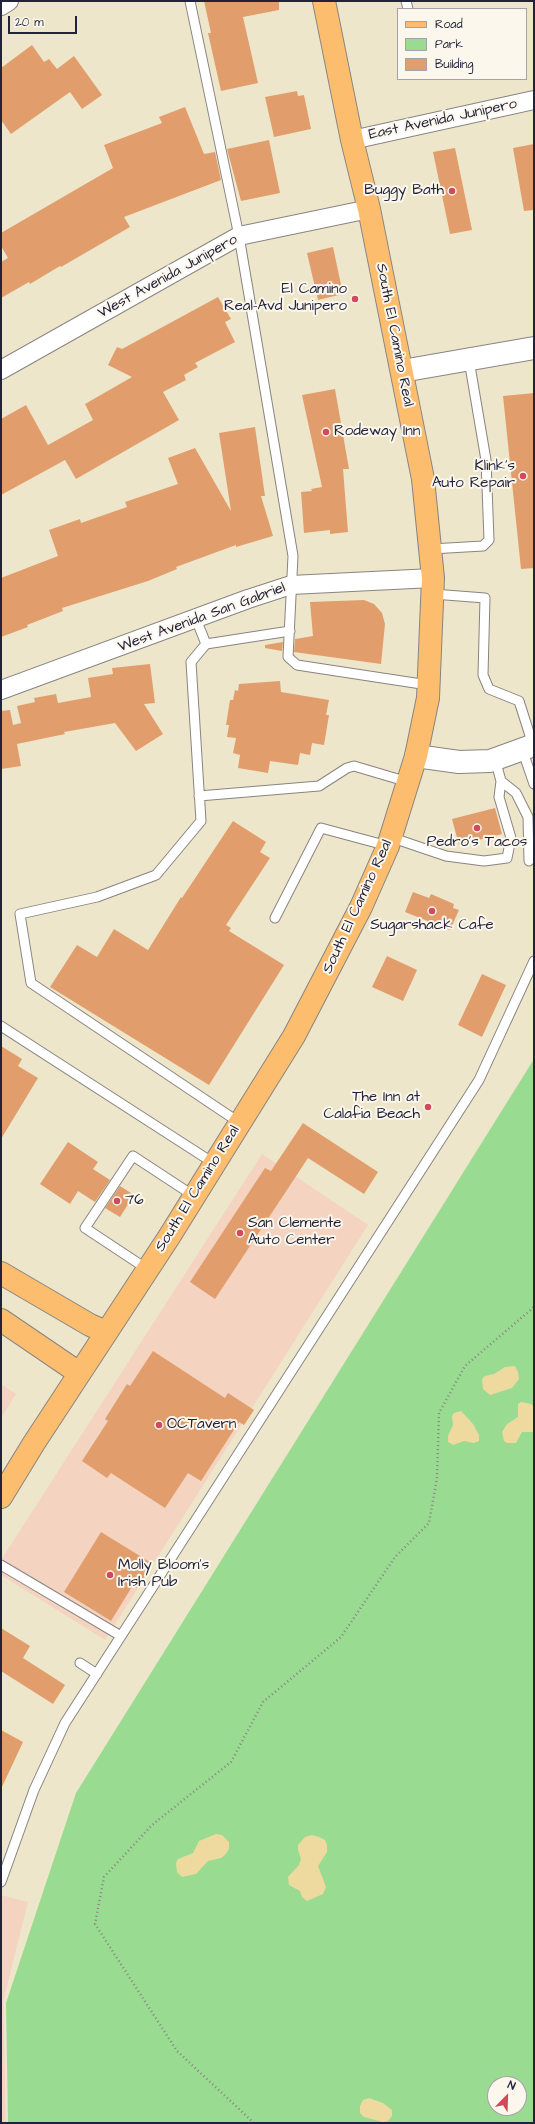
<!DOCTYPE html>
<html>
<head>
<meta charset="utf-8">
<style>
  body { margin:0 }
  #map { position:relative; width:535px; height:2124px; overflow:hidden; background:#eee6ca; font-family:"Architects Daughter",sans-serif }
  canvas { display:block }
  .frame { position:absolute; inset:0; border:2px solid #22223b; pointer-events:none }
  .legend { position:absolute; left:397px; top:8px; width:130px; height:72px; box-sizing:border-box; background:#fbf7ec; border:1px solid #a4a2a5; margin:0; padding:5px 7px; list-style:none; font-size:12px; color:#22223b }
  .legend li { display:flex; align-items:center; gap:8px; height:20px }
  .legend b { width:20px; border:1px solid #a4a2a5 }
  .north { position:absolute; left:487px; top:2076px; width:40px; height:40px; box-sizing:border-box; background:#fbf7ec; border:1px solid #a4a2a5; border-radius:50%; rotate:23deg; font-size:11px; font-weight:700; line-height:16px; text-align:center; color:#22223b }
  .north::after { content:''; display:block; margin:auto; width:14px; height:18px; background:#d1495b; clip-path:polygon(50% 0,100% 100%,50% 72%,0 100%) }
  .scale { position:absolute; left:8px; top:16px; width:69px; height:18px; box-sizing:border-box; border:2px solid #22223b; border-top:0; padding-left:5px; font-size:12px; line-height:14px; white-space:nowrap; color:#22223b; -webkit-text-stroke:3px #fbf7ec; paint-order:stroke }
</style>
</head>
<body>
<div id="map">
<canvas width="535" height="2124"></canvas>
<div class="frame"></div>
<ul class="legend">
<li><b style="height:5px;background:#fcbd6e"></b>Road</li>
<li><b style="height:11px;background:#9adb92"></b>Park</li>
<li><b style="height:11px;background:#e19e6c"></b>Building</li>
</ul>
<div class="north">N</div>
<div class="scale">20 m</div>
</div>
<script>
const context = document.querySelector('canvas').getContext('2d');
context.lineJoin = 'round';
function paint(path, color) {
  context.fillStyle = color;
  context.fill(path, 'evenodd');
}
function poly(rows) {
  const path = new Path2D();
  for (const r of rows) {
    path.moveTo(r[0], r[1]);
    for (let i = 2; i < r.length; i += 2) path.lineTo(r[i], r[i + 1]);
  }
  return path;
}
function strokePath(path, color, width, dash) {
  context.strokeStyle = color;
  context.lineWidth = width;
  context.lineCap = dash ? 'butt' : 'round';
  context.setLineDash(dash || []);
  context.stroke(path);
}
function write(font, color, halo, rows, align = 'center') {
  context.font = font + ' "Architects Daughter",sans-serif';
  context.lineWidth = 4;
  context.setLineDash([]);
  context.textBaseline = 'middle';
  context.strokeStyle = halo;
  context.fillStyle = color;
  for (const [text, x, y, turn = 0] of rows) {
    context.save();
    context.translate(x, y);
    context.rotate((+turn || 0) * Math.PI / 180);
    context.textAlign = isNaN(turn) ? turn : align;
    if (halo) context.strokeText(text, 0, 0);
    context.fillText(text, 0, 0);
    context.restore();
  }
}
const built = poly([
  [262,1154,368,1225,105,1640,1,1575,1,1560],
  [1,1384,16,1394,1,1418],
  [1,1895,28,1902,3,2002,6,2123,1,2123]
]);
const green = poly([
  [534,1059,534,2123,8,2123,6,2003,76,1793],
  [495,2084,519,2084,519,2108,495,2108]
]);
const sand = poly([
  [515,1366,518,1372,519,1379,512,1388,490,1395,483,1389,482,1379,485,1376,494,1374,505,1367],
  [521,1402,531,1404,534,1407,534,1432,522,1432,516,1443,507,1443,504,1441,502,1432,507,1424,518,1417,518,1404],
  [461,1411,473,1424,479,1435,479,1441,474,1443,464,1441,453,1445,448,1442,448,1436,453,1425,452,1416,454,1413],
  [216,1834,222,1835,229,1842,229,1849,225,1855,221,1858,208,1861,196,1874,182,1877,177,1872,176,1863,178,1859,193,1853,199,1841],
  [312,1835,319,1837,325,1840,327,1845,327,1852,318,1866,326,1887,323,1894,307,1901,302,1897,300,1891,289,1885,288,1877,299,1865,301,1859,298,1850,298,1845,305,1837],
  [369,2098,383,2103,392,2110,392,2116,388,2121,383,2122,364,2117,360,2113,360,2106,363,2100]
]);
const building = poly([
  [204,1,279,1,279,10,243,17,258,83,221,91,208,33,211,33],
  [32,45,44,62,49,59,57,69,74,56,102,95,82,109,70,92,11,134,1,120,1,68],
  [297,91,298,96,304,95,311,129,274,137,265,97],
  [185,107,204,154,215,152,221,180,124,217,130,227,61,267,60,266,30,284,29,282,1,298,1,262,8,258,1,246,1,233,113,168,104,145,162,123,159,117],
  [269,140,280,193,241,201,227,149],
  [534,144,534,210,524,211,513,148],
  [455,148,472,230,450,234,433,152],
  [333,247,343,294,318,300,307,253],
  [218,297,231,319,225,322,235,342,195,363,198,367,184,375,186,380,163,392,179,420,76,479,65,460,1,495,1,419,26,405,48,445,93,420,85,404,132,377,108,365,117,347,122,349],
  [335,389,349,469,343,469,348,532,330,534,330,530,304,533,301,492,312,491,311,489,322,487,302,395],
  [534,393,534,568,521,569,503,396],
  [255,427,265,496,261,496,273,536,236,547,236,545,176,567,177,569,148,581,62,608,63,611,27,625,28,627,1,637,1,578,58,556,49,530,80,519,81,523,127,507,125,502,178,484,168,458,195,448,231,511,219,433],
  [364,600,374,604,382,613,385,624,381,664,294,652,295,639,313,636,310,602],
  [283,642,282,651,265,648,265,645],
  [150,664,155,703,144,704,163,734,136,751,115,723,64,732,65,734,17,744,21,766,1,769,1,711,10,710,13,725,21,723,17,706,35,702,34,698,56,694,58,703,91,697,88,678,113,674,112,668],
  [280,681,281,692,329,700,326,715,329,715,324,745,312,743,310,755,300,753,298,765,270,761,268,773,238,768,240,755,233,753,236,738,227,737,229,725,226,725,230,700,233,700,235,690,238,691,239,684],
  [495,808,502,834,459,845,452,819],
  [233,821,266,842,260,852,270,858,226,925,231,928,229,931,284,965,209,1085,50,987,77,945,97,957,114,929,148,950,181,897,182,898],
  [413,892,429,898,431,894,454,904,453,908,459,910,450,930,405,912],
  [387,956,417,970,403,1001,372,987],
  [482,974,506,985,482,1037,458,1025],
  [1,1046,22,1059,18,1066,38,1078,1,1139],
  [303,1123,378,1172,364,1194,308,1158,215,1299,190,1282,265,1168,271,1171],
  [68,1142,98,1162,93,1169,110,1180,95,1202,78,1191,70,1204,40,1184],
  [120,1186,134,1195,120,1217,105,1208],
  [153,1351,225,1398,228,1393,254,1410,244,1425,239,1422,201,1481,188,1473,165,1508,111,1473,107,1478,82,1461,108,1421,105,1419,127,1384,130,1386],
  [101,1532,153,1564,137,1588,133,1585,111,1621,64,1592],
  [1,1628,30,1646,23,1658,65,1685,53,1704,1,1671],
  [1,1730,23,1742,1,1789]
]);
const path = poly([
  [254,2123,177,2051,95,1924,104,1877,152,1825,231,1762,263,1702,341,1637,395,1557,429,1523,437,1478,439,1413,465,1366,534,1307]
]);
const service = poly([
  [190,1,239,236,293,556,288,657,297,665,428,685],
  [406,1,408,9],
  [431,549,483,546,489,540,486,460,469,360],
  [433,594,485,598,483,675,489,689,519,701,533,745],
  [196,619,206,644,191,662,201,821,156,875,97,897,20,914,31,983,240,1123],
  [206,644,290,631],
  [522,749,534,784],
  [501,781,516,793,528,817,529,861],
  [199,796,319,786,347,768,354,766,408,782],
  [390,837,446,856,484,861,507,858,511,838,499,797,501,781,495,759],
  [275,918,321,828,388,846],
  [1,1026,215,1164],
  [147,1269,85,1228,133,1156,194,1196],
  [1,1565,121,1636],
  [80,1663,97,1674],
  [1,1882,34,1790,65,1723,479,1080,534,961]
]);
const minor = poly([
  [1,6,9,1],
  [352,140,534,100],
  [1,370,239,236,369,209],
  [1,690,248,599,291,585,433,578]
]);
const tertiary = poly([
  [402,371,534,348],
  [416,756,459,762,490,761,534,745]
]);
const primary = poly([
  [1,1497,34,1443,169,1237,294,1036,361,907,388,846,416,756,428,698,433,578,423,479,369,209,352,140,324,1]
]);
const motorway = poly([
  [1,1273,90,1325,106,1332],
  [1,1320,79,1373]
]);
const markers = [
  [452,191,4,"#d1495b"],
  [355,299,4,"#d1495b"],
  [326,432,4,"#d1495b"],
  [523,476,4,"#d1495b"],
  [477,828,4,"#d1495b"],
  [432,911,4,"#d1495b"],
  [428,1107,4,"#d1495b"],
  [117,1201,4,"#d1495b"],
  [240,1233,4,"#d1495b"],
  [159,1425,4,"#d1495b"],
  [110,1575,4,"#d1495b"]
];
const streetNames = [
  ["East Avenida Junipero",443,120,-12],
  ["West Avenida Junipero",168,277,-29],
  ["South El Camino Real",394,335,79],
  ["West Avenida San Gabriel",202,618,-20],
  ["South El Camino Real",358,907,-65],
  ["South El Camino Real",198,1189,-58]
];
const poiNames = [
  ["Buggy Bath",444,191,"right"],
  ["El Camino",347,290,"right"],
  ["Real-Avd Junipero",347,307,"right"],
  ["Rodeway Inn",334,432],
  ["Klink's",515,467,"right"],
  ["Auto Repair",515,484,"right"],
  ["Pedro's Tacos",477,843,"center"],
  ["Sugarshack Cafe",432,926,"center"],
  ["The Inn at",420,1098,"right"],
  ["Calafia Beach",420,1115,"right"],
  ["76",125,1201],
  ["San Clemente",248,1224],
  ["Auto Center",248,1241],
  ["OCTavern",167,1425],
  ["Molly Bloom's",118,1566],
  ["Irish Pub",118,1583]
];
paint(built, '#f4d3c0');
paint(green, '#9adb92');
paint(sand, '#eeda9e');
paint(building, '#e19e6c');
strokePath(service, '#888482', 11);
strokePath(minor, '#888482', 20);
strokePath(tertiary, '#888482', 24);
strokePath(primary, '#888482', 24);
strokePath(motorway, '#888482', 24);
strokePath(path, '#888482', 2.5, [1, 3]);
strokePath(service, '#fff', 9);
strokePath(minor, '#fff', 18);
strokePath(tertiary, '#fff', 22);
strokePath(primary, '#fcbd6e', 22);
strokePath(motorway, '#fcbd6e', 22);
for (const [x, y, r, color] of markers) {
  const dot = new Path2D();
  dot.arc(x, y, r, 0, 2 * Math.PI);
  context.fillStyle = color;
  context.fill(dot);
  strokePath(dot, '#fbf7ec', 1.5);
}
write('15px', '#22223b', '#fbf7ec', streetNames);
write('15px', '#22223b', '#fbf7ec', poiNames, 'left');
</script>
</body>
</html>
